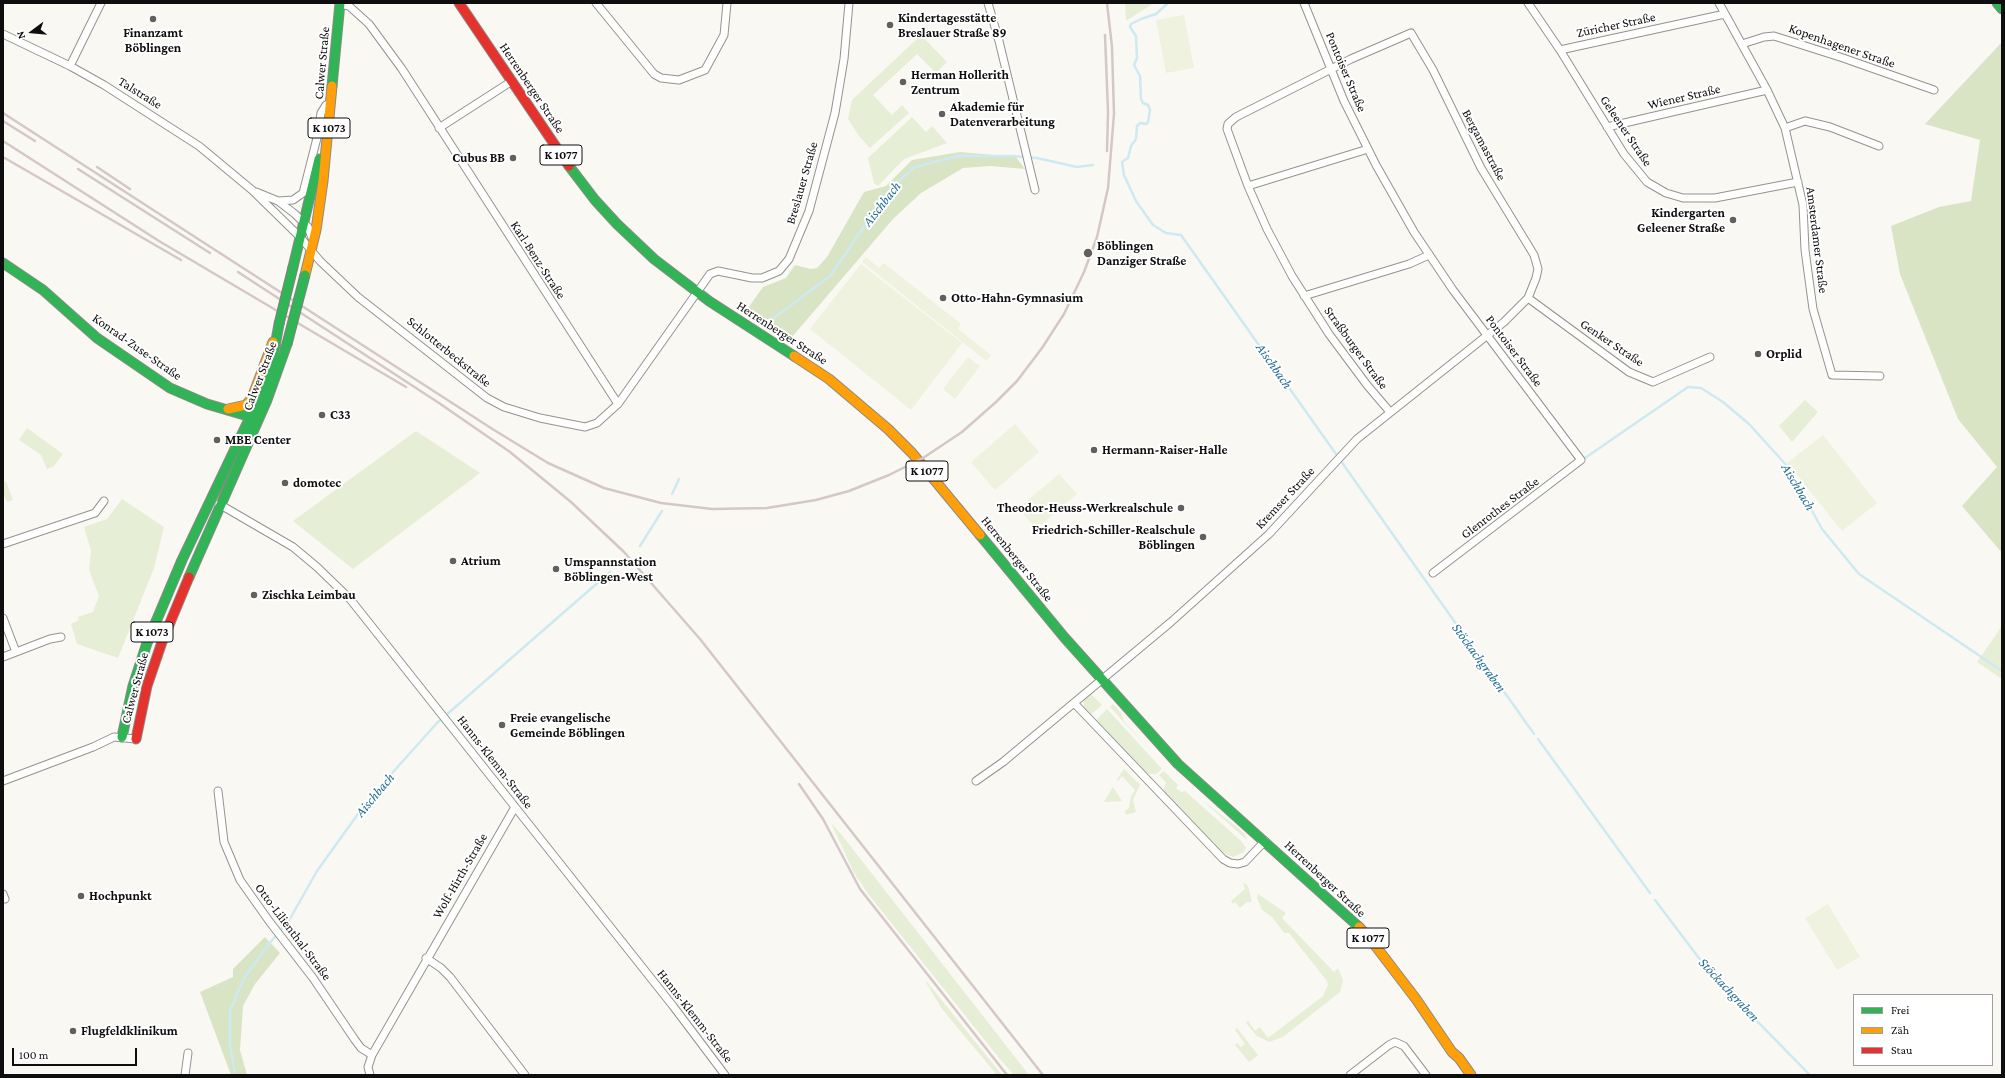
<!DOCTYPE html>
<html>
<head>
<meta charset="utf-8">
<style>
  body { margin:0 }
  #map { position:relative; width:2005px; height:1078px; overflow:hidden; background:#faf8f3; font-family:"Crimson Pro",serif }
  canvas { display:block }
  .frame { position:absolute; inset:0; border:4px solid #0e0e0e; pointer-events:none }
  .legend { position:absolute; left:1853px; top:994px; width:140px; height:72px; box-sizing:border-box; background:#fff; border:1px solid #9f9f9f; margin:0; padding:5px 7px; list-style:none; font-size:12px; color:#0e0e0e }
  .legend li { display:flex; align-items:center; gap:8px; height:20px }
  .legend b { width:20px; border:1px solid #9f9f9f }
  .north { position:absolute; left:12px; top:12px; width:40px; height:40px; -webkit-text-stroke:3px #fff; paint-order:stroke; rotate:254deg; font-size:11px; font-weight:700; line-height:16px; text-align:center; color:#0e0e0e }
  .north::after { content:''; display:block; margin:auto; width:14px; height:18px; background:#0e0e0e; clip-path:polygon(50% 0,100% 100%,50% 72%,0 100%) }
  .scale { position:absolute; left:12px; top:1048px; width:125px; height:18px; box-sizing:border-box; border:2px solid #0e0e0e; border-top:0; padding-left:5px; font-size:12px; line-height:14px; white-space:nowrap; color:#0e0e0e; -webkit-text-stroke:3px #fff; paint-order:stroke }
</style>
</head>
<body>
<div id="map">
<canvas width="2005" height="1078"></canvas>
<div class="frame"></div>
<ul class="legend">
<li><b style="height:5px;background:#30b455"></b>Frei</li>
<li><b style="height:5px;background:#ff9f0a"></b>Zäh</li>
<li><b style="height:5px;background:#e5322d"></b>Stau</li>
</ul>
<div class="north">N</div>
<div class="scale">100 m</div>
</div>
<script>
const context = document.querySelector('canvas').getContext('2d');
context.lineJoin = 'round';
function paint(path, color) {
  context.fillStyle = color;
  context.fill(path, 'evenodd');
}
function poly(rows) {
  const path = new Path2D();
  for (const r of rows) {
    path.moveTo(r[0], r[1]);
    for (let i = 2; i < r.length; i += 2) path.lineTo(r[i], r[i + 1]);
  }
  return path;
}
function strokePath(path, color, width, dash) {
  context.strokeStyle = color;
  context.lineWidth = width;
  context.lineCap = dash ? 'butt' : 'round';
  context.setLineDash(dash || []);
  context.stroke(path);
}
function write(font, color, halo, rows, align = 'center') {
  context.font = font + ' "Crimson Pro",serif';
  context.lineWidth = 4;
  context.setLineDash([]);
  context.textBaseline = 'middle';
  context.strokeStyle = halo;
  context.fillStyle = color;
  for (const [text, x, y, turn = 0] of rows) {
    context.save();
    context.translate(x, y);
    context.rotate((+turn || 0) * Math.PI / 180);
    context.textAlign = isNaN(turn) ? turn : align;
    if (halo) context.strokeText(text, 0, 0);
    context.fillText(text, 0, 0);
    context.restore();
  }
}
const green = poly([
  [1125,3,1154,3,1126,21],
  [921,35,947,62,936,73,917,54,873,95,892,115,902,105,909,113,870,148,859,136,848,119,852,100],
  [912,117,926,132,932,126,947,143,904,159,878,186,874,183,868,158],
  [1805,400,1818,412,1792,442,1779,426],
  [27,428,63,454,54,466,47,469,41,455,19,440],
  [416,431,480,473,353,569,293,521],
  [6,481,13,500,7,502,3,493,3,482],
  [122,499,164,527,154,568,118,658,77,644,71,624,79,620,78,617,93,612,99,596,89,570,91,551,84,527,107,519],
  [2002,626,2002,679,1977,662],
  [1091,694,1102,705,1089,716,1084,709,1084,700],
  [1113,704,1121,713,1124,721,1155,756,1110,707],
  [1107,709,1162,769,1156,774,1147,774,1095,721],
  [1124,769,1140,785,1133,800,1136,812,1126,815,1125,811,1129,808,1131,796,1135,790,1122,776,1118,781,1117,779],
  [1164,771,1178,785,1176,788,1181,792,1185,791,1241,841,1246,848,1244,852,1233,857,1223,853,1163,791,1166,783,1159,775],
  [1113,787,1122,801,1104,802],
  [1202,800,1237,827,1245,834,1247,840],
  [831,823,841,834,1029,1075,1014,1075,999,1058,869,895,854,873],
  [1243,882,1248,886,1252,902,1247,902,1240,908,1235,902,1233,904,1231,901,1245,889],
  [1258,894,1286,913,1282,918,1334,972,1338,968,1343,980,1340,992,1283,1037,1269,1042,1257,1036,1246,1023,1248,1021,1255,1031,1260,1027,1268,1038,1323,996,1328,985,1327,981,1289,933,1284,933,1272,917,1262,910,1257,898],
  [925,981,927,982,1002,1075,997,1075,942,1009],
  [1237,1028,1258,1055,1249,1062,1235,1045,1237,1043,1241,1047,1245,1044,1235,1030]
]);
const forest = poly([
  [2002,42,2002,553,1962,506,1997,467,1958,419,1900,274,1891,226,1939,207,1971,201,1980,140,1925,124],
  [960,152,1016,157,1025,169,990,166,963,168,921,193,893,219,792,337,748,308,763,287,786,278,795,265,811,269,817,268,827,257,864,192,886,186,912,160],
  [265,937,280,953,255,984,243,1006,240,1050,247,1075,231,1075,200,992,233,977,233,969]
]);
const pitch = poly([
  [1184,15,1194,68,1166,73,1156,20],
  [866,257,879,268,884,263,961,324,958,329,991,355,986,361,862,262],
  [861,264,962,343,911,410,810,329],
  [968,357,980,366,955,399,943,389],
  [1015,424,1039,452,995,490,971,462],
  [1823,435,1877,503,1842,531,1787,463],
  [1059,474,1077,494,1036,529,1018,508],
  [1828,904,1860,957,1837,970,1805,918]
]);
const stream = poly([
  [1168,3,1156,14,1141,19,1131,24,1130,27,1136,36,1137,58,1134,65,1140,76,1141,99,1143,103,1148,105,1150,110,1148,122,1146,124,1140,123,1137,126,1136,139,1131,146,1128,158,1122,162,1124,175,1136,201,1153,225,1166,233,1181,235,1534,734],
  [774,318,830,276,891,188,915,167,958,156,1012,156,1037,158,1077,167,1093,165],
  [1585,458,1688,387,1701,388,1723,402,1749,424,1788,467,1822,529,1859,574,2002,671],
  [672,494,679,479],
  [640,546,662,511],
  [1538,739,1650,893],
  [1655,900,1711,974,1810,1075],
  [235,1075,230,1044,230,1011,244,978,269,944,291,917,317,871,368,800,437,723,610,572]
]);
const street = poly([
  [596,3,654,74,661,78,679,80,705,70,724,35,727,3],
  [988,3,999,41,1035,190],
  [1304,3,1344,101,1376,165,1414,232,1453,290,1581,460,1433,573],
  [1528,3,1560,50,1624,154,1647,182,1666,193,1683,198,1715,198,1798,182],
  [1719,3,1767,90,1785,128,1803,205,1805,250,1813,309,1832,375,1880,376],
  [340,4,349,6,369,24,402,69,618,404],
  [3,34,70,66,104,85,199,146,252,190,301,238,320,261,358,297,487,398,504,407,540,418,585,427,597,423,618,404,710,274,718,271,752,278,762,278,779,271,789,259,809,211,835,113,844,59,849,3],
  [1742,44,1764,37,1774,36,1843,58,1934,90],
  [1560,50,1725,14],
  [70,66,101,3],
  [1607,127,1767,90],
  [439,128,512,81],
  [1785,128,1805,121,1830,127,1879,146],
  [1248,186,1368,149],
  [256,192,278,201,295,214,308,227,312,238],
  [278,201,293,200,303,193,317,138,321,113,326,105],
  [1304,296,1409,264,1429,255],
  [1528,298,1629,372,1653,382,1710,357],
  [219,504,293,547,317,567,350,599,673,1006,725,1075],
  [3,544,95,513,104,501],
  [3,618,16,652],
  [3,657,50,639,61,637],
  [1075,704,1223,859,1230,863,1238,864,1245,862,1265,841],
  [3,781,93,747,114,737,136,739],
  [976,781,1003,762,1171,622,1269,534,1357,439,1504,322,1528,298,1536,278,1538,269,1534,255,1481,168,1433,70,1411,33,1351,59,1236,117,1228,124,1227,129,1248,186,1267,229,1292,276,1329,334,1367,385,1390,412],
  [218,791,224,842,240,880,269,921,313,978,355,1040,361,1048,372,1055,368,1067,370,1075],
  [3,894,5,899],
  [426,958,441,968,450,977,525,1075],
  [372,1055,515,807],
  [185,1075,188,1053],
  [1350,1075,1389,1045,1395,1042,1404,1046,1426,1075]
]);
const fast = poly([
  [1997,3,2002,9],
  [332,86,340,3],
  [569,166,595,200,617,224,654,259,709,301,794,356],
  [3,263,43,290,97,338,170,388,207,404,258,419],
  [293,267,319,159],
  [980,535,1064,637,1178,764,1359,927],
  [189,577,267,400,287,344],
  [122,737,133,686,147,643,182,560,263,390,272,363,279,324]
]);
const slow = poly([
  [305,275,316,230,323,181,332,86],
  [794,356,829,379,888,429,912,453,980,535],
  [228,409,246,405,252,398,273,342],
  [1359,927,1374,944,1416,999,1452,1052,1459,1058,1471,1075]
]);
const jam = poly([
  [459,3,569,166],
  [136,739,147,686,162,642,189,577]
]);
const rail = poly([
  [1105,35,1108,112,1107,151],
  [3,113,494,430,548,463,604,488,661,503,712,509,767,508,816,500,849,491,889,475,923,458,962,432,996,402,1017,381,1042,348,1064,314,1084,272,1097,237,1108,188,1114,114,1112,47,1107,3],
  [3,121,35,141],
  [3,141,159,241,406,387],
  [3,157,181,260],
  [97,167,130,189],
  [78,169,210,253],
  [238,272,439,403,510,452,571,502,624,552,700,639,1043,1075],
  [799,784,823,819,860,889,1007,1075]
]);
const fastBridge = poly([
  [279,324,293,267],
  [287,344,305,275]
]);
const markers = [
  [153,19,4,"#61605e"],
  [890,25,4,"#61605e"],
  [903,82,4,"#61605e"],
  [942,114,4,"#61605e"],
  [513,158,4,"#61605e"],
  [1733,220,4,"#61605e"],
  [1088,253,5,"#61605e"],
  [943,298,4,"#61605e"],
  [1758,354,4,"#61605e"],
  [322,415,4,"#61605e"],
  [217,440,4,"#61605e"],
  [1094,450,4,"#61605e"],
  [285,483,4,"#61605e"],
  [1181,508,4,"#61605e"],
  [1203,537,4,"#61605e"],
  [453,561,4,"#61605e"],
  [556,569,4,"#61605e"],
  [254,595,4,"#61605e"],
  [502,725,4,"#61605e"],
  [81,896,4,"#61605e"],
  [73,1031,4,"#61605e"]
];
const shields = [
  [329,128,42],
  [561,155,42],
  [927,471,42],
  [152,632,42],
  [1368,938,42]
];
const shieldNames = [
  ["K 1073",329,128],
  ["K 1077",561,155],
  ["K 1077",927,471],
  ["K 1073",152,632],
  ["K 1077",1368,938]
];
const poiNames = [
  ["Kindertagesstätte",898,18],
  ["Breslauer Straße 89",898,33],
  ["Finanzamt",153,33,"center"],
  ["Böblingen",153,48,"center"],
  ["Herman Hollerith",911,75],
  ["Zentrum",911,90],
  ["Akademie für",950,107],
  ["Datenverarbeitung",950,122],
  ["Cubus BB",505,158,"right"],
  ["Kindergarten",1725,213,"right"],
  ["Geleener Straße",1725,228,"right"],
  ["Böblingen",1097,246],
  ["Danziger Straße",1097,261],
  ["Otto-Hahn-Gymnasium",951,298],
  ["Orplid",1766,354],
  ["C33",330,415],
  ["MBE Center",225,440],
  ["Hermann-Raiser-Halle",1102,450],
  ["domotec",293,483],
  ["Theodor-Heuss-Werkrealschule",1173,508,"right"],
  ["Friedrich-Schiller-Realschule",1195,530,"right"],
  ["Böblingen",1195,545,"right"],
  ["Atrium",461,561],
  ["Umspannstation",564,562],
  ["Böblingen-West",564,577],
  ["Zischka Leimbau",262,595],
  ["Freie evangelische",510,718],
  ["Gemeinde Böblingen",510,733],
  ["Hochpunkt",89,896],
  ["Flugfeldklinikum",81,1031]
];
const streetNames = [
  ["Züricher Straße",1616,25,-12],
  ["Kopenhagener Straße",1842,46,19],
  ["Calwer Straße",322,63,-85],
  ["Pontoiser Straße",1346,72,67],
  ["Herrenberger Straße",532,88,56],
  ["Talstraße",140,93,32],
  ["Wiener Straße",1684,97,-13],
  ["Geleener Straße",1626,131,56],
  ["Bergamastraße",1484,145,62],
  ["Breslauer Straße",802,183,-74],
  ["Amsterdamer Straße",1817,240,83],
  ["Karl-Benz-Straße",538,260,57],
  ["Herrenberger Straße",782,333,33],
  ["Genker Straße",1612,343,34],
  ["Konrad-Zuse-Straße",137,347,35],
  ["Straßburger Straße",1356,348,54],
  ["Pontoiser Straße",1514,351,53],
  ["Schlotterbeckstraße",449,352,39],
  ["Calwer Straße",260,376,-69],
  ["Kremser Straße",1285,498,-47],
  ["Glenrothes Straße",1500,508,-37],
  ["Herrenberger Straße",1017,559,51],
  ["Calwer Straße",135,688,-75],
  ["Hanns-Klemm-Straße",495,762,52],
  ["Wolf-Hirth-Straße",460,876,-60],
  ["Herrenberger Straße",1325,879,43],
  ["Otto-Lilienthal-Straße",293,932,53],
  ["Hanns-Klemm-Straße",695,1016,52]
];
const waterNames = [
  ["Aischbach",882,204,-52],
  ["Aischbach",1274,366,55],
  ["Aischbach",1798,487,59],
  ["Stöckachgraben",1479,658,54],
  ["Aischbach",375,795,-50],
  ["Stöckachgraben",1729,990,47]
];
paint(green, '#e6eed5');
paint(forest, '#d8e4c4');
paint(pitch, '#eff2df');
strokePath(stream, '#cde9f1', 2.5);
strokePath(street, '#949391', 9);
strokePath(fast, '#8b8a88', 11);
strokePath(slow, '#8b8a88', 11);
strokePath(jam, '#8b8a88', 11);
strokePath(street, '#fefefd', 7);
strokePath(fast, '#30b455', 9);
strokePath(slow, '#ff9f0a', 9);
strokePath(jam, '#e5322d', 9);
strokePath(rail, '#d5c7c8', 2.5);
strokePath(fastBridge, '#82817e', 11, []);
strokePath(fastBridge, '#30b455', 9);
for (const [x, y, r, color] of markers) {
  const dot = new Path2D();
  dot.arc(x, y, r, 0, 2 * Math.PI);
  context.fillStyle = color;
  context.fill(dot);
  strokePath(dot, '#fff', 1.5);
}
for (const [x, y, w] of shields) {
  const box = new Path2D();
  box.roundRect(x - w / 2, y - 10, w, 20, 3);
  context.fillStyle = '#fff';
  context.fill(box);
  strokePath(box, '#0e0e0e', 1);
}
write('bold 12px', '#0e0e0e', null, shieldNames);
write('bold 13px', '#0e0e0e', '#fff', poiNames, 'left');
write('13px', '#0e0e0e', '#fff', streetNames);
write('italic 14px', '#246f93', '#fff', waterNames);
</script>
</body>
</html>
